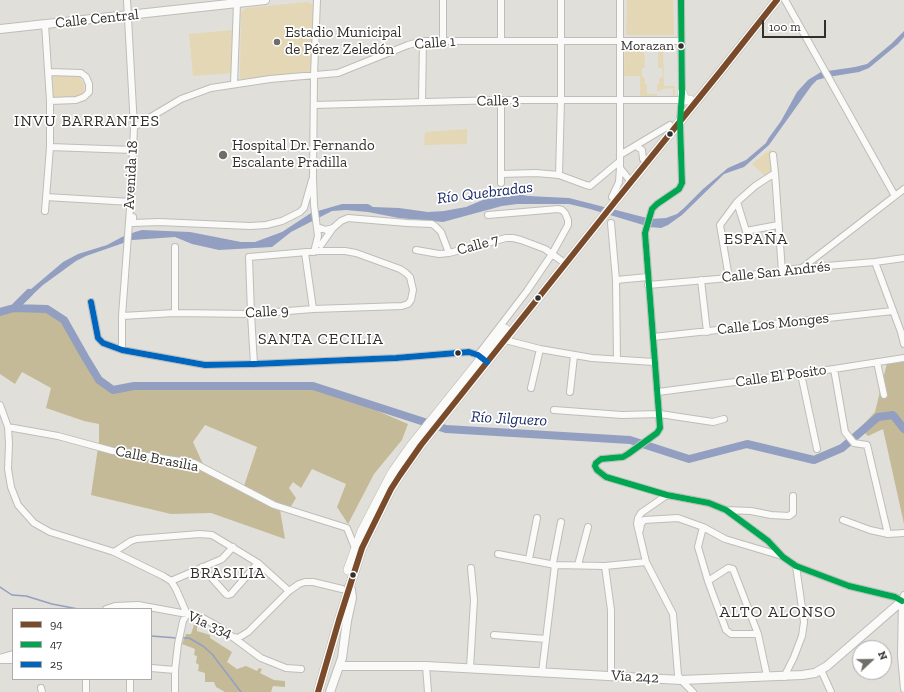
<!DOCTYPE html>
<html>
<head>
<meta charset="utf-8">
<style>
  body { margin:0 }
  #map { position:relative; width:904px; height:692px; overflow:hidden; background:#e1dfda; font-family:"Zilla Slab",serif }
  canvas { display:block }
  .legend { position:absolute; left:12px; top:608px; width:140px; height:72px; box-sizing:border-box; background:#fff; border:1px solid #adacab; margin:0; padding:5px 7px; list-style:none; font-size:12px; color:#31302c }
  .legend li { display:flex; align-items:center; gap:8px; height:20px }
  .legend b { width:20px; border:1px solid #adacab }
  .north { position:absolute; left:852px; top:640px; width:40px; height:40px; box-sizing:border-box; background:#fff; border:1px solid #adacab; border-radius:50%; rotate:68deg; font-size:11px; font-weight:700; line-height:16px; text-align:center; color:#31302c }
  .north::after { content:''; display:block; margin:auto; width:14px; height:18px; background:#6f6d69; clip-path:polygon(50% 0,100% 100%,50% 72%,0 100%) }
  .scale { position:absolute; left:762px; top:20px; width:64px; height:18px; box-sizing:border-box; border:2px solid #31302c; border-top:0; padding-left:5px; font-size:12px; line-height:14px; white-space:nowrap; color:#31302c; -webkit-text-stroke:3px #fff; paint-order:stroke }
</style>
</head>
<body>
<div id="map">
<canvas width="904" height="692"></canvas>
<ul class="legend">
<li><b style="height:5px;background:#7a4b2a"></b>94</li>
<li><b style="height:5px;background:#00a651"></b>47</li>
<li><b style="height:5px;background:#0065bd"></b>25</li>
</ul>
<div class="north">N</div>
<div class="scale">100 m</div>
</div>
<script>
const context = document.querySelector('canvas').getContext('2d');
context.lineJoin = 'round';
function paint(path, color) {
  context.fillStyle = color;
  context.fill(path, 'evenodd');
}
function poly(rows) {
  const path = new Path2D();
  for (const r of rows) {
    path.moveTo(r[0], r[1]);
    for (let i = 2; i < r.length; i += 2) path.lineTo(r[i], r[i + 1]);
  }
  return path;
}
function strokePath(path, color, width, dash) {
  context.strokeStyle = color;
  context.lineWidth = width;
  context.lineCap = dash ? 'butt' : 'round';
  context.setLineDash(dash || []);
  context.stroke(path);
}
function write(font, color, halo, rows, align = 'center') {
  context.font = font + ' "Zilla Slab",serif';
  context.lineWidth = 3.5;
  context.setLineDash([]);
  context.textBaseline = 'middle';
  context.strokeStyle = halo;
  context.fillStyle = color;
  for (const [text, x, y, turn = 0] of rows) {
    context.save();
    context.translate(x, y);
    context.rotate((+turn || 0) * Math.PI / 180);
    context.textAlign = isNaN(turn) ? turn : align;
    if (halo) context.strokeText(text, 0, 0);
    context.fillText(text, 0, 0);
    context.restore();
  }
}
const green = poly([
  [627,0,673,0,674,35,626,35],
  [308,2,314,5,312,71,309,73,242,79,240,78,241,13,245,8],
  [232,30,231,73,193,76,189,34],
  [625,44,663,45,664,86,675,86,675,97,640,97,640,76,624,76],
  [642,47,660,47,660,50,658,50,658,68,662,68,663,77,659,78,659,84,657,84,657,91,661,91,662,89,673,88,673,96,657,97,657,94,647,94,647,84,645,84,645,78,642,77,642,68,645,68,644,50,642,50],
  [52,75,78,75,84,84,84,91,80,96,73,98,53,98],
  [467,129,467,144,424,145,425,132],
  [771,149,772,171,765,176,752,164]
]);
const forest = poly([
  [14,308,47,309,60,317,99,379,113,390,134,386,313,386,338,394,408,424,402,440,374,474,348,524,337,507,346,484,312,469,301,488,293,482,289,488,296,498,290,508,279,504,285,539,211,513,171,514,91,495,99,441,99,424,84,421,46,408,51,388,22,372,15,384,0,374,0,312],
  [205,425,257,447,242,492,207,473,193,442],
  [904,361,904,524,883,429,868,436,860,428,875,412,887,363],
  [194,625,197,625,197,631,210,635,210,638,232,652,227,662,237,669,246,666,257,671,259,668,262,669,260,673,274,680,285,681,285,687,273,686,271,692,225,692,216,687,214,682,205,682,205,673,198,671,199,665,196,663,197,656,194,655,195,649,182,644,186,634,191,634]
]);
const water = poly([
  [904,31,904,37,898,44,869,68,859,72,828,77,817,80,812,85,769,145,744,167,724,174,682,215,668,225,661,228,650,227,590,209,569,204,517,204,502,206,443,222,399,218,368,212,346,210,332,211,291,232,272,247,219,250,192,244,175,237,132,240,86,256,76,261,43,285,28,299,22,299,24,295,63,262,78,254,107,245,122,237,135,232,142,230,190,232,241,242,255,242,282,232,311,213,342,204,368,204,373,207,399,208,428,212,444,211,466,207,490,197,508,197,518,194,528,196,569,198,651,219,666,218,677,214,684,208,703,189,728,168,746,160,766,143,768,139,781,121,797,92,808,80,821,72,855,67,867,64,891,44]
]);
const stream = poly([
  [0,587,12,595,26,596,52,604,78,609],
  [151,636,177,638],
  [181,638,189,638,203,646,212,654,241,692]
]);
const river = poly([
  [14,308,47,309,64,320,85,357,99,380,113,390,134,386,313,386,446,429,630,440,689,459,747,444,814,460,842,448,878,417,893,415,904,429],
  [0,312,14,308,29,293]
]);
const minor = poly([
  [443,0,443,41],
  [681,0,682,93,680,122,682,183,679,189,657,204,652,209,645,233,660,428,657,433,628,454,623,457,601,459,596,463,595,466,597,470,606,477,667,495,709,503,726,510,768,541,783,557,796,566,849,586,895,597,902,601],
  [785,0,895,196],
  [45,24,50,101,50,147,45,211],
  [501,41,501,0],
  [48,72,81,73,86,77,89,84,89,92,84,97,76,100,50,101],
  [234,84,237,3],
  [422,102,423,41],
  [314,105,501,100,681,100],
  [134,127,181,99,211,88,270,79,338,73,408,45,423,41,681,41],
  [636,146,642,150,643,159],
  [50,147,133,150],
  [620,155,670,125],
  [773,155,775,173],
  [620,168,631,182],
  [501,174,536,173,559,175,586,185,590,186,620,161],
  [559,175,561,100,561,0],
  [501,183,501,100],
  [46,197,131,202],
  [612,197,619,182,620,168,620,0],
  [737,202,746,231,778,225],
  [133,217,133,223,159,222,250,226,266,225,282,221,300,212,304,208,312,180],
  [611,223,616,280,617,359],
  [320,228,326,230,333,228],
  [321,245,333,228,341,221,348,218,407,223,432,224,435,226,441,232,449,253],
  [175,247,175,313],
  [416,250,439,254,449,253,506,238,513,238,521,240,545,249,566,264],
  [314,252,318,236,314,205,313,177,314,75,317,0],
  [305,253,313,309],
  [875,262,901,332,904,344],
  [802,268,904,189],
  [729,278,720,225,737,202,755,186,775,173,782,272],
  [616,280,648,277],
  [701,280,707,332],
  [648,285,729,278,802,268,875,262,904,258],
  [91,302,98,338,103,343,122,350,205,365,254,364,396,358,469,352,478,355,482,358],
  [122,316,175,313,251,314,313,309,402,306,408,304,411,300,413,290,410,277,406,273,400,269,356,253,345,251,319,251,249,257,251,314,254,364],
  [653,337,893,311],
  [502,338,509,341,540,349,592,358,654,362],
  [122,350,122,316,131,195,134,127,127,0],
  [478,355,527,291,552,254,568,225,568,220,565,213,562,210,558,209,488,215],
  [877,362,884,395],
  [834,369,845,432,854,443,867,445,888,534],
  [801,374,817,449],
  [531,388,540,349],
  [570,392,574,356],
  [658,392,834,369,904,358],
  [0,405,8,427,9,444,8,469,11,487,18,505,34,523,50,532,114,552,163,576,171,581,176,589,187,614,183,621,178,644,175,670,175,692],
  [554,410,622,415,660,414,713,422,724,419],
  [8,427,58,436,113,451,194,463,274,505,347,528,355,548],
  [667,495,641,513,638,518,637,524,646,562,673,614,678,675,681,680,693,692],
  [726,510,751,511,771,515,789,516,793,513,793,496],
  [843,520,870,530,888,534,904,533],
  [703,527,698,547,708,581,726,630,731,634,758,634],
  [640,530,641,524,644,520,678,518,703,527,725,539,782,556],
  [114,552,131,541,137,539,200,534,212,535,258,563,289,591],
  [498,554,555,565,605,566,646,562],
  [529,559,537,518],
  [553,563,561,522],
  [578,565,588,527],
  [605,566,611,610,611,676],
  [202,567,226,594,228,595,231,594,258,563],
  [171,581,222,559,233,547],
  [708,581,728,568,733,569,758,634,767,676],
  [904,595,902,601,901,656,904,689],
  [106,609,115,606,138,605,187,614,203,618,219,627,261,658,286,668,301,669],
  [494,635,546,639],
  [233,637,238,638,248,632,289,591,299,584,305,582,313,582,342,589],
  [0,658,13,654],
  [1,660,13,660],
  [426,666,428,692],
  [151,668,175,670],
  [470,668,474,600,471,568],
  [821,670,831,692],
  [542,672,555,565],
  [784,677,794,657,802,636,804,622,796,566],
  [86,679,86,692],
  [41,688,42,692],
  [130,692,130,679]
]);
const major = poly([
  [0,29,265,0],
  [340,666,426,666,681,680,802,675,815,673,827,666,902,601,904,602],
  [330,692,342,658,347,621,352,598,351,590,349,587]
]);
const highway = poly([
  [682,93,685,100,690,100],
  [348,570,362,531,392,473,411,446,505,329],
  [318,692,339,620,362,548,391,489,400,475,421,445,614,203,720,72,777,0]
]);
const bus1 = poly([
  [318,692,339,620,362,548,391,489,400,475,421,445,614,203,720,72,777,0]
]);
const bus2 = poly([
  [681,0,682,93,680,122,682,183,679,189,657,204,652,209,645,233,660,428,657,433,628,454,623,457,601,459,596,463,595,466,597,470,606,477,667,495,709,503,726,510,768,541,783,557,796,566,849,586,895,597,902,601]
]);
const bus3 = poly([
  [91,302,98,338,103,343,122,350,205,365,254,364,396,358,469,352,478,355,487,362]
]);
const markers = [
  [277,42,4,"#6f6d69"],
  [681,46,3.5,"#31302c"],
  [670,134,3.5,"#31302c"],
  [223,155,5,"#6f6d69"],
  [538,298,3.5,"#31302c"],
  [458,353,3.5,"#31302c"],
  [353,575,3.5,"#31302c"]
];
const busNames = [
  ["Morazan",674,46]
];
const streetNames = [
  ["Calle Central",97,19,-6],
  ["Calle 1",435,43,-4],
  ["Calle 3",498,101,-1],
  ["Avenida 18",131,175,-87],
  ["Calle 7",478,245,-15],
  ["Calle San Andrés",776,272,-6],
  ["Calle 9",267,312,-3],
  ["Calle Los Monges",773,324,-6],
  ["Calle El Posito",781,376,-8],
  ["Calle Brasilia",157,459,11],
  ["Vía 334",210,625,24],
  ["Vía 242",635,677,3]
];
const poiNames = [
  ["Estadio Municipal",285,33],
  ["de Pérez Zeledón",285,50],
  ["Hospital Dr. Fernando",232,146],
  ["Escalante Pradilla",232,163]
];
const neighbourhoodNames = [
  ["INVU BARRANTES",87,121],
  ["ESPAÑA",756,239],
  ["SANTA CECILIA",321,339],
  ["BRASILIA",228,573],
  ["ALTO ALONSO",778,612]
];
const waterNames = [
  ["Río Quebradas",485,193,-7],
  ["Río Jilguero",509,419,3]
];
paint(green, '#e3d7b5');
paint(forest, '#c5ba97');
paint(water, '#929fc0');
strokePath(stream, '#929fc0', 1.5);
strokePath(river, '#929fc0', 8);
strokePath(minor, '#bfbdb9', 8);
strokePath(major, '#bfbdb9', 10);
strokePath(highway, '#bfbdb9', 10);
strokePath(minor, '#fafaf9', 6);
strokePath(major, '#fafaf9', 8);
strokePath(highway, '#fafaf9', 9);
strokePath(bus1, '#7a4b2a', 6);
strokePath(bus2, '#00a651', 6);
strokePath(bus3, '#0065bd', 6);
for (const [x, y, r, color] of markers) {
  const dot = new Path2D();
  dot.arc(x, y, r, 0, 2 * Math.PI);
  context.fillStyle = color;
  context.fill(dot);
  strokePath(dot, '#fff', 1.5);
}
write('14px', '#31302c', '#fff', busNames, 'right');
write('15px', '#31302c', '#fff', streetNames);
write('15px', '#31302c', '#fff', poiNames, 'left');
context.letterSpacing = '1px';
write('16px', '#31302c', '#fff', neighbourhoodNames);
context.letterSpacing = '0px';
write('italic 16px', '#192a68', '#fff', waterNames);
</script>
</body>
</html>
